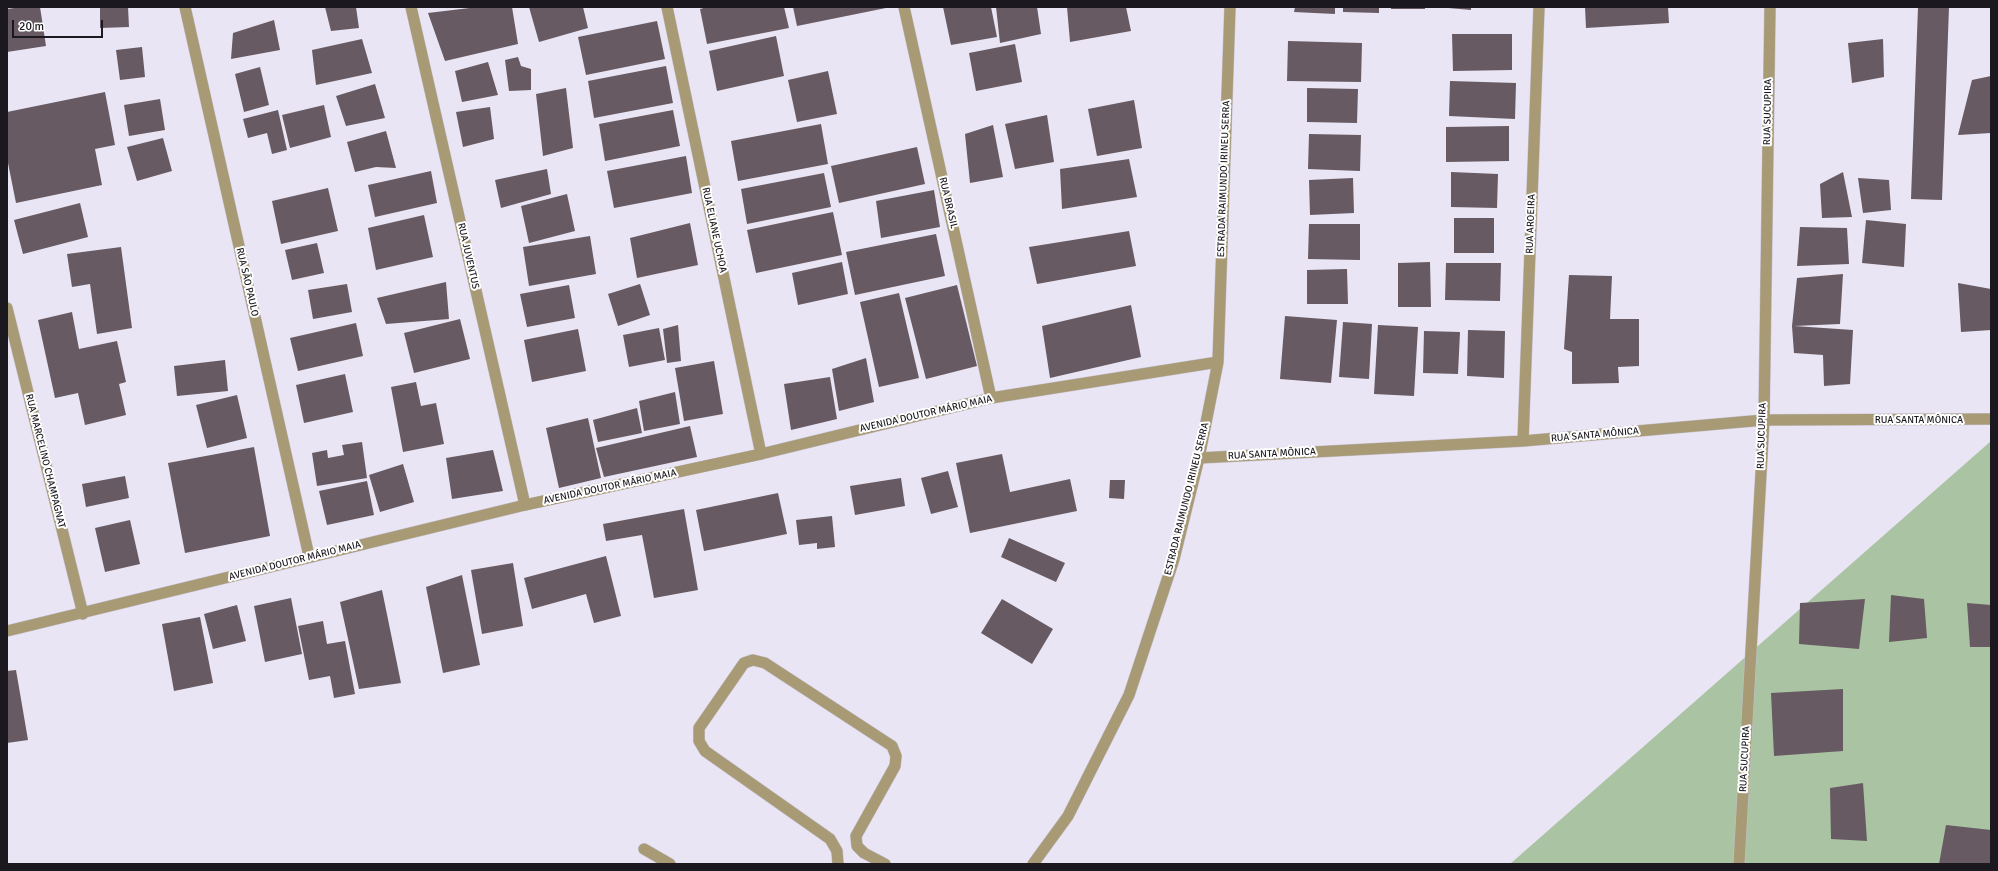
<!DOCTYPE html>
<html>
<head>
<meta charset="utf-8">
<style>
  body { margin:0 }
  #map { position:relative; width:1998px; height:871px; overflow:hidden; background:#e9e5f4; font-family:Signika,sans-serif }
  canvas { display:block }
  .frame { position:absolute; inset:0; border:8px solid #1b191f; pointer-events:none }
  .scale { position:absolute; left:12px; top:20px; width:91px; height:18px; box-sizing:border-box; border:2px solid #1b191f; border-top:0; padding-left:5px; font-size:12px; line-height:14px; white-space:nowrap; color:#1b191f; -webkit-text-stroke:3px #fff; paint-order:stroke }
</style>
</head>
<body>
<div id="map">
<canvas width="1998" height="871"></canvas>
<div class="frame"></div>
<div class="scale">20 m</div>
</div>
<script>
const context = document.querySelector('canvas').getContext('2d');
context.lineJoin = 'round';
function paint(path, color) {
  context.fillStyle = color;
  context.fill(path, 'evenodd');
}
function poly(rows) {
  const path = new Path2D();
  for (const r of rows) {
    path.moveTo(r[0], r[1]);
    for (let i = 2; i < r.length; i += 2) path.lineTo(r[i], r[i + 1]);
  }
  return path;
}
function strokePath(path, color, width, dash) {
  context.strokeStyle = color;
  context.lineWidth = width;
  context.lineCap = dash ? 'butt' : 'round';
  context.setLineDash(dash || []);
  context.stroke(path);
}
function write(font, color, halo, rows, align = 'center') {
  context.font = font + ' Signika,sans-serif';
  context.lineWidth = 4;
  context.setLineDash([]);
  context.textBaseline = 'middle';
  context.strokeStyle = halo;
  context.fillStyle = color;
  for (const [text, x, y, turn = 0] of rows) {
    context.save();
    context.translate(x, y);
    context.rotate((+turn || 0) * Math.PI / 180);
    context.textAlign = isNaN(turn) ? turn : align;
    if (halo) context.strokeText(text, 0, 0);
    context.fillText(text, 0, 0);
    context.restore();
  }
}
const green = poly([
  [1991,441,1991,864,1510,864]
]);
const building = poly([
  [22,7,40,7,46,46,7,52,7,9],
  [100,7,128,7,129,27,100,28],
  [325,7,356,7,359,28,331,31],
  [478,7,512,7,518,44,445,61,428,13],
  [529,7,583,7,588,28,539,42],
  [707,7,784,7,789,28,707,44,700,9],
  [793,7,886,7,886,8,797,26],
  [943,7,991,7,997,37,951,45],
  [996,7,1037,7,1041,34,1000,43],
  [1067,7,1126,7,1131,31,1070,42],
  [1295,7,1335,7,1335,14,1294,12],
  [1343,7,1379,7,1379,13,1343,12],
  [1391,7,1425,7,1425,9,1391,9],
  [1437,7,1471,7,1471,10],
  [1585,7,1668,7,1669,23,1586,28],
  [1918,7,1949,7,1942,200,1911,199],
  [274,20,280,50,231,59,233,33],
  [657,21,665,59,586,75,578,37],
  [1452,34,1512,34,1512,70,1453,71],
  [776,36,784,76,717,91,709,51],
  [362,39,372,73,316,85,312,50],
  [1883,39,1884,77,1852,83,1848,43],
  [1288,41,1362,43,1361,82,1287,81],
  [1015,44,1022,82,976,91,969,53],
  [142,47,145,77,120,80,116,50],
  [518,57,521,66,531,69,531,90,509,91,505,60],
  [488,62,498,95,462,102,455,71],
  [666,66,673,103,594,118,588,81],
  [260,67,269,105,244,112,235,74],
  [828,71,837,114,797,122,788,80],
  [1991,76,1991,133,1958,135,1972,80],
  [1450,81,1516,83,1515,119,1449,116],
  [375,84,385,118,346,126,336,96],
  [566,88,573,148,543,156,536,94],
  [1307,88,1358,89,1357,123,1307,122],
  [105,92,115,145,95,149,102,185,16,203,7,158,7,112],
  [160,99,165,130,129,136,124,105],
  [1134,100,1142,148,1097,156,1088,109],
  [324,105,331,137,290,148,282,115],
  [490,107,494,139,463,147,456,112],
  [278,110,287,150,272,154,267,133,248,138,243,119],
  [673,110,680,146,605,161,599,124],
  [1047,115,1054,162,1015,169,1005,124],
  [821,124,828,164,738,181,731,141],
  [993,125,1003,177,970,183,965,134],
  [1509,126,1509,161,1446,162,1446,127],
  [386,131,396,168,376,167,355,172,347,142],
  [1309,134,1361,135,1360,171,1308,169],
  [163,138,172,171,137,181,127,147],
  [917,147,925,184,839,203,831,166],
  [686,156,692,193,614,208,607,171],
  [1129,159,1137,197,1062,209,1060,169],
  [547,169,551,194,501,208,495,180],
  [431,171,437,203,375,217,368,185],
  [1451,172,1498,174,1497,208,1451,207],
  [1843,172,1852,217,1822,218,1820,184],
  [824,173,831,207,747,224,741,189],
  [1353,178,1354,213,1310,215,1309,180],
  [1858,178,1889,180,1891,210,1863,213],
  [328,188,338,231,281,244,272,201],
  [934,190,940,227,881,238,876,201],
  [567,194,575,231,529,243,521,206],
  [80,203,88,237,23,254,14,220],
  [833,212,842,255,756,273,747,230],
  [424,215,433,257,376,270,368,228],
  [1454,218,1494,218,1494,253,1454,253],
  [1866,220,1906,224,1904,267,1862,263],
  [690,223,698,265,637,278,630,238],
  [1309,224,1360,224,1360,260,1308,259],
  [1800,227,1847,228,1849,264,1797,266],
  [1129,231,1136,266,1037,284,1029,247],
  [936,234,945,276,855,295,846,252],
  [590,236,596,274,529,286,523,247],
  [317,243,324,273,292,280,285,250],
  [121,247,132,328,97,334,90,284,72,287,67,254],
  [842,262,848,294,798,305,792,273],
  [1430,262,1431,307,1398,307,1398,263],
  [1446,263,1501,263,1500,301,1445,300],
  [1347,269,1348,304,1307,304,1307,270],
  [1843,274,1840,324,1794,326,1853,330,1850,384,1824,386,1823,355,1794,353,1792,326,1797,278],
  [1569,275,1612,276,1610,319,1639,319,1639,366,1618,367,1619,383,1572,384,1572,352,1564,349],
  [446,282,449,319,386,324,377,298],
  [1958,283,1991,289,1991,330,1961,332],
  [347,284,352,312,313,319,308,290],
  [640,284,650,315,618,326,608,294],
  [569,285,575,318,527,327,520,294],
  [957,285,977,366,926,379,905,298],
  [899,293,919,378,879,387,860,302],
  [1131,305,1141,357,1050,378,1042,326],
  [72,312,79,349,117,341,126,382,119,384,126,415,85,425,78,393,55,398,38,320],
  [1285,316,1337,320,1331,383,1280,379],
  [460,319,470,359,414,373,404,333],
  [1343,322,1372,324,1369,379,1339,377],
  [356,323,363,356,298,371,290,338],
  [678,325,681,361,667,363,663,329],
  [1378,325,1418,327,1414,396,1374,394],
  [659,328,665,360,629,367,623,335],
  [578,329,586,371,532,382,524,340],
  [1468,330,1505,331,1504,378,1467,376],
  [1424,331,1460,332,1458,374,1423,373],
  [866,358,874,402,839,411,832,369],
  [225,360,228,391,177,396,174,366],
  [714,361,723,414,684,421,675,368],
  [345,374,353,412,304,423,296,385],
  [830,377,837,419,791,430,784,384],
  [416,382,421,406,436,403,444,444,403,452,391,387],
  [675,392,680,424,644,431,639,401],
  [237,395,247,438,207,448,196,405],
  [637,408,642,433,598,442,593,420],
  [588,418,601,478,559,488,546,428],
  [690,426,697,457,604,477,596,448],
  [362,442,367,478,317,486,312,453,327,450,328,458,344,455,342,445],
  [254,447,270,536,185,553,168,463],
  [493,450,503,491,452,499,446,458],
  [1002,454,1010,492,1070,479,1077,511,970,533,956,463],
  [403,464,414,502,380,512,369,475],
  [948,471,958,507,931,514,921,478],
  [125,476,129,498,86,507,82,484],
  [901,478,905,506,855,515,850,486],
  [1110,480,1125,480,1124,499,1109,498],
  [367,481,374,515,327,525,319,491],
  [778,493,787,534,704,551,696,510],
  [684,509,698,590,654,598,642,535,606,541,603,524],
  [832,516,835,547,817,549,817,543,799,545,796,520],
  [130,520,140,564,105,572,95,528],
  [1009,538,1065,563,1056,582,1001,557],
  [606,556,621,616,594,623,586,594,532,609,524,578],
  [513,563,523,626,482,634,471,570],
  [462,575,480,665,443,673,426,587],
  [382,590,401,683,359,689,340,602],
  [1891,595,1924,599,1927,638,1889,642],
  [291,598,302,654,265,662,254,606],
  [1002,599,1053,629,1032,664,981,633],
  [1865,599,1859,649,1799,644,1800,603],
  [1967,603,1991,605,1991,647,1970,647],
  [237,605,246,641,213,649,204,614],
  [200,617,213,683,174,691,162,624],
  [323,621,327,644,345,641,355,694,334,698,330,676,309,680,298,626],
  [16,670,28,740,7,743,7,671],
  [1843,689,1843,751,1774,756,1771,693],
  [1863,783,1867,841,1831,839,1830,788],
  [1946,825,1991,830,1990,864,1939,864]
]);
const service = poly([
  [644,849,670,864],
  [838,864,837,851,830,839,705,751,699,741,699,728,744,663,753,660,765,663,892,746,896,756,895,766,856,836,857,846,864,853,885,864]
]);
const minor = poly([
  [185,7,309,556],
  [411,7,525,505],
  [667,7,761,454],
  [904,7,991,398],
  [7,308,83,614],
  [1523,441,1539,7],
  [1199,458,1523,441,1764,420,1991,419],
  [1739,864,1764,420,1770,7]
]);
const tertiary = poly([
  [7,631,525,505,761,454,991,398,1218,362],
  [1033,864,1068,816,1129,695,1174,559,1199,458,1218,362,1230,7]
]);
const streetNames = [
  ["RUA SUCUPIRA",1768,112,-89],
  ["ESTRADA RAIMUNDO IRINEU SERRA",1224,179,-88],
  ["RUA BRASIL",948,203,77],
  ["RUA AROEIRA",1531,224,-88],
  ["RUA ELIANE UCHOA",714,230,78],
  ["RUA JUVENTUS",468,256,77],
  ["RUA SÃO PAULO",247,282,77],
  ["AVENIDA DOUTOR MÁRIO MAIA",926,414,-13],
  ["RUA SANTA MÔNICA",1919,420],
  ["RUA SANTA MÔNICA",1595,435,-5],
  ["RUA SUCUPIRA",1762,436,-88],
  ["RUA SANTA MÔNICA",1272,454,-3],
  ["RUA MARCELINO CHAMPAGNAT",45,461,76],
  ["AVENIDA DOUTOR MÁRIO MAIA",610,487,-12],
  ["ESTRADA RAIMUNDO IRINEU SERRA",1187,499,-76],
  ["AVENIDA DOUTOR MÁRIO MAIA",295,561,-14],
  ["RUA SUCUPIRA",1745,759,-87]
];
paint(green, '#aac3a3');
paint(building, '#675a62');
strokePath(service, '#c4c0ce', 12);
strokePath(minor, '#c4c0ce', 12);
strokePath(tertiary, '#c4c0ce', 12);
strokePath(service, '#a89a74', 11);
strokePath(minor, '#a89a74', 11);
strokePath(tertiary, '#a89a74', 11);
write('10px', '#1b191f', '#fff', streetNames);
</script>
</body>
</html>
